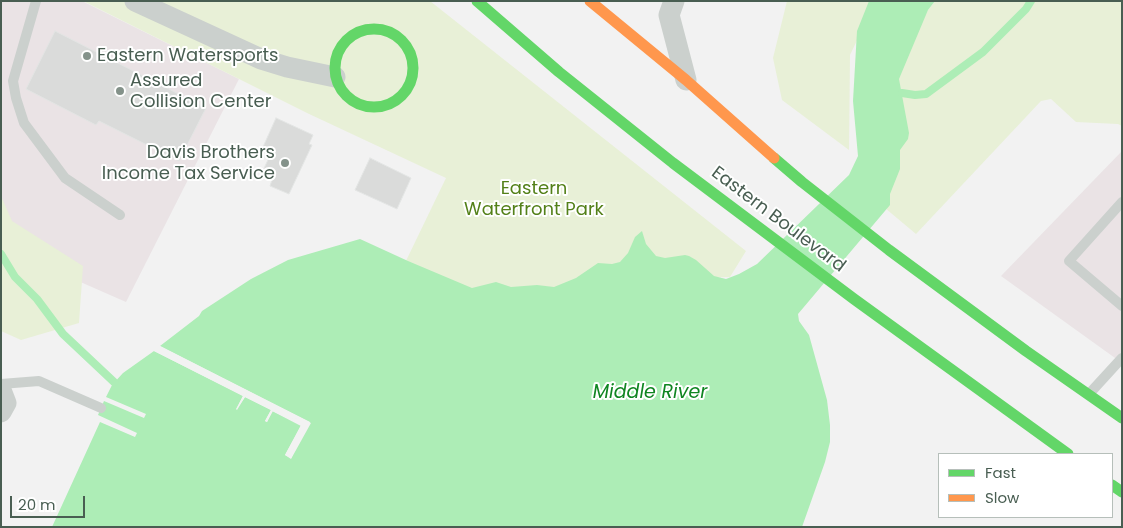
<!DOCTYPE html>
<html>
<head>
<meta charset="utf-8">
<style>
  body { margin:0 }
  #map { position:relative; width:1123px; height:528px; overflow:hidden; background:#f2f2f2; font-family:Poppins,sans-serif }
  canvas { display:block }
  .frame { position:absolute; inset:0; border:2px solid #495e52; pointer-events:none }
  .legend { position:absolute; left:938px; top:453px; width:175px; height:65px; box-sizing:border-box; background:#fff; border:1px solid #b6bfba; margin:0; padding:6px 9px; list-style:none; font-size:15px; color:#495e52 }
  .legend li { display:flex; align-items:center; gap:10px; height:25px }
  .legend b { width:25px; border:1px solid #b6bfba }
  .scale { position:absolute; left:10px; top:496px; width:75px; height:22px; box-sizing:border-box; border:2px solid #495e52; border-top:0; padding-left:6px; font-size:15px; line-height:18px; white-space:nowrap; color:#495e52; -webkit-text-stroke:4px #fff; paint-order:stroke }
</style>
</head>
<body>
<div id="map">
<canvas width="1123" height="528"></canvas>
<div class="frame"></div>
<ul class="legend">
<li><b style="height:6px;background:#63d668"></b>Fast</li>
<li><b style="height:6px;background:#ff974d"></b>Slow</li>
</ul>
<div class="scale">20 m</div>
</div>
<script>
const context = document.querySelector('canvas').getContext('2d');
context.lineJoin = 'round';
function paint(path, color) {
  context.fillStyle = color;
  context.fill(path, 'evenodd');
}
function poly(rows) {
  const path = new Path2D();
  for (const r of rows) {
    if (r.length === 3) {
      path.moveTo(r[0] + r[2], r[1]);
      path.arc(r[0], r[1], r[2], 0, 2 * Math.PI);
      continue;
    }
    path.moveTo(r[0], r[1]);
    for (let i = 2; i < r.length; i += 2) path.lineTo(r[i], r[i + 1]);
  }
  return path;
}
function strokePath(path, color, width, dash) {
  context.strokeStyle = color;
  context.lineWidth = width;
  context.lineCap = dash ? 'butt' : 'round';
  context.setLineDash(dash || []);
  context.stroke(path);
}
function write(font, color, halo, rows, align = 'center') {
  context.font = font + ' Poppins,sans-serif';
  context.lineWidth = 4;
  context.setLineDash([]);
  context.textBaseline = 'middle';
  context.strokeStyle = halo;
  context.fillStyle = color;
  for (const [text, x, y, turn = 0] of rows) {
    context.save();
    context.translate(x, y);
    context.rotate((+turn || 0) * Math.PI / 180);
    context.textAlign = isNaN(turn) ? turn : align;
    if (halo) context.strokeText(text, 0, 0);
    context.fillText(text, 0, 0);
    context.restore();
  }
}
const commercial = poly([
  [1,1,82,1,239,79,126,302,69,277,1,220],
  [1122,151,1122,363,1001,276]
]);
const green = poly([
  [83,1,430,1,746,251,730,277,677,278,556,288,506,295,420,278,403,267,446,178,307,113],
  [787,1,876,1,850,55,849,150,782,100,773,58],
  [935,1,1122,1,1122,126,1118,124,1076,122,1051,99,1041,101,916,234,879,203,892,98,912,39,928,10],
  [1,196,12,221,83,266,79,323,21,340,1,331]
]);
const water = poly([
  [869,1,935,1,928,10,899,79,909,133,908,139,900,150,900,169,890,194,890,205,798,314,799,321,809,335,827,400,830,425,830,442,825,462,802,527,52,527,100,422,135,437,137,433,98,415,104,401,144,418,146,414,106,397,112,385,123,373,154,351,243,396,236,410,245,397,271,410,265,421,267,422,272,411,301,426,285,455,291,458,310,422,160,346,199,316,202,311,251,279,288,260,360,239,408,261,472,288,496,282,511,287,537,285,554,287,576,278,598,263,612,264,620,262,628,253,635,237,642,231,646,244,656,256,665,258,685,255,689,256,696,260,714,276,726,279,739,274,757,264,849,175,858,156,853,101,857,31]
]);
const pier = poly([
  [160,346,311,423,291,459,285,455,301,425,273,411,267,422,265,421,271,410,245,397,237,410,236,409,243,396,154,351,156,349,303,424,303,427,288,454,290,455,307,424,158,348]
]);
const stream = poly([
  [902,93,915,95,926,94,983,52,1026,9,1031,1],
  [1,254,15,277,37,299,63,334,114,382]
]);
const building = poly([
  [55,31,206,108,179,161,99,121,96,125,26,89,55,31],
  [276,118,313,135,309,144,312,145,289,194,270,186,272,180,261,175,272,151,263,147,276,118],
  [370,158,411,178,397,209,355,190,370,158]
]);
const lane = poly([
  [36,1,13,81,16,98,24,123,65,178,120,215],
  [1122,202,1069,261,1122,306],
  [1,384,39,381,101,408],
  [1089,394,1122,358]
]);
const street = poly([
  [135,1,261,59,287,67,335,77],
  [674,1,669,15,686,80],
  [1,390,6,403,1,412]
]);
const fast = poly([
  [477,1,559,72,673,163,854,299,1068,454],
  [374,68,39],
  [774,158,802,182,889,250,1026,351,1122,418],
  [1112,485,1122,492]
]);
const slow = poly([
  [590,1,686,80,774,158]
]);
const markers = [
  [87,56,5,"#84928a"],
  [120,91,5,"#84928a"],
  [285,163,5,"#84928a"]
];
const poiNames = [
  ["Eastern Watersports",97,56],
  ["Assured",130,81],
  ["Collision Center",130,102],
  ["Davis Brothers",275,153,"right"],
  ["Income Tax Service",275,174,"right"]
];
const parkNames = [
  ["Eastern",534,189],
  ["Waterfront Park",534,210]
];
const streetNames = [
  ["Eastern Boulevard",778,220,37]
];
const waterNames = [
  ["Middle River",650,393]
];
paint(commercial, '#eae3e5');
paint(green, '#e8f0d7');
paint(water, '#adedb6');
paint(pier, '#f2f2f2');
strokePath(stream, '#adedb6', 8);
paint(building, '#dadbda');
strokePath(building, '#e3e5e4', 1);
strokePath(lane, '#cbd0cd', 10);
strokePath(street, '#cbd0cd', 21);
strokePath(fast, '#63d668', 11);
strokePath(slow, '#ff974d', 11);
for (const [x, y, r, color] of markers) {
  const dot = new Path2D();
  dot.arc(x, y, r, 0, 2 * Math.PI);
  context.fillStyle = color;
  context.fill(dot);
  strokePath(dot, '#fff', 2);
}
write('18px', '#495e52', '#fff', poiNames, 'left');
write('18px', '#538019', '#fff', parkNames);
write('18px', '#495e52', '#fff', streetNames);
write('italic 19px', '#0f8521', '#fff', waterNames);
</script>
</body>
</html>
